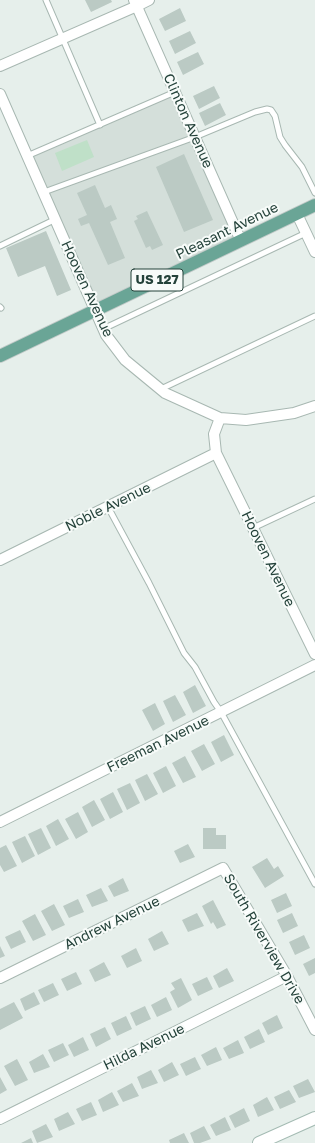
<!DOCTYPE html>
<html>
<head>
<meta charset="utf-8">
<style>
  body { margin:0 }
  canvas { display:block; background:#e6efeb }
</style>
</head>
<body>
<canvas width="315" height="1143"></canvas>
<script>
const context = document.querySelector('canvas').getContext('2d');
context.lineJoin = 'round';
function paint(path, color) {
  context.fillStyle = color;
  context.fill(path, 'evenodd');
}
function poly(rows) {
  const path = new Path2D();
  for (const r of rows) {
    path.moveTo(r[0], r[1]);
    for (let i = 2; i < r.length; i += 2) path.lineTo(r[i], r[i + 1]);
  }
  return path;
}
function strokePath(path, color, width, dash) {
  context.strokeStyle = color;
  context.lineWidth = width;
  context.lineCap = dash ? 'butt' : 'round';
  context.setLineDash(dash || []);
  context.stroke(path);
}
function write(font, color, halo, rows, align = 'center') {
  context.font = font + ' "Golos Text",sans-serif';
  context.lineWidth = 4;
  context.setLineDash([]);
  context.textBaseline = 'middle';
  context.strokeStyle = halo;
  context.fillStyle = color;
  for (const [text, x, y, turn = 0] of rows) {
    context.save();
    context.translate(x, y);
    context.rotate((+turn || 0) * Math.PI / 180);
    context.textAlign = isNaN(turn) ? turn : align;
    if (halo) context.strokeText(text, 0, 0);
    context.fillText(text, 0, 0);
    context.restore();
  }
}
const built = poly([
  [175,92,241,241,94,310,27,156]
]);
const green = poly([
  [87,140,94,157,62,171,55,153]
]);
const building = poly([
  [85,0,111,0,112,2,91,12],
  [180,8,186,21,165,31,159,19],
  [190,31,196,43,175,54,169,41],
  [198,52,204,64,183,75,177,62],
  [214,86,220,98,199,109,193,96],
  [220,103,226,115,205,126,199,113],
  [184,154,213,220,184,232,156,167],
  [95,185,105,208,111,205,117,219,110,222,125,258,108,265,89,223,81,226,78,219,87,215,77,193],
  [147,211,163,245,152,250,150,246,146,248,134,221,138,219,136,216],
  [46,231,71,290,57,296,45,266,18,277,6,248],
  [195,685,206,706,193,713,183,692],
  [175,695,186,715,173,722,163,701],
  [155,703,165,724,153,731,142,710],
  [224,735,234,755,221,762,211,742],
  [204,744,215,764,202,771,191,751],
  [185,756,196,777,183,783,172,763],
  [166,766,176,786,163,793,153,773],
  [147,774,158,794,145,801,135,780],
  [130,783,140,803,127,810,117,789],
  [113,792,123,812,110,819,100,799],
  [94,800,105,820,92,827,82,807],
  [78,812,88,832,76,839,65,819],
  [58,819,69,839,56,846,46,826],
  [41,828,51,848,38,855,28,834],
  [203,828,216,828,216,835,226,835,226,849,203,849],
  [25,836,35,856,22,863,12,842],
  [188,844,195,857,180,863,174,851],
  [6,845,17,866,4,872,0,865,0,848],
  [267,858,274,869,278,866,284,876,265,888,252,867],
  [123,878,129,891,114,897,108,886],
  [101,888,108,901,92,907,86,895],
  [286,893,292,906,277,913,271,900],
  [78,899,84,912,69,918,63,906],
  [213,900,226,925,217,929,213,922,211,924,202,906],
  [54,904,65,925,52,931,41,911],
  [197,913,204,926,188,932,182,920],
  [292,913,298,926,283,933,277,920],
  [35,914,46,935,33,941,22,921],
  [20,930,26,942,11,949,5,937],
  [162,931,169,944,154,951,148,939],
  [304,935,310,948,295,955,289,942],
  [0,946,5,956,0,958],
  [136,948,142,961,127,968,121,956],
  [315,958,315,973,309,976,303,964],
  [104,962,111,975,95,982,89,970],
  [227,968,234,981,219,988,213,976],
  [76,972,82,984,67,991,61,979],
  [207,977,213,989,198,996,192,984],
  [181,978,192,1000,178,1008,170,992,175,989,171,983],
  [53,983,59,995,44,1002,38,990],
  [34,992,40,1004,25,1011,20,999],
  [166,997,172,1010,157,1017,151,1005],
  [14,1002,23,1018,0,1030,0,1009],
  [145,1006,151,1019,136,1026,130,1013],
  [277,1015,283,1028,268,1035,262,1023],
  [126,1016,132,1029,117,1036,111,1023],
  [105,1027,111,1039,96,1047,90,1034],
  [259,1029,265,1042,250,1049,244,1037],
  [83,1037,89,1050,74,1057,68,1045],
  [238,1040,244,1053,229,1059,223,1048],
  [63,1043,69,1055,54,1062,48,1050],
  [216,1047,222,1060,207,1066,201,1055],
  [43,1054,50,1067,34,1073,29,1062],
  [195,1057,201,1069,186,1076,180,1064],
  [17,1059,28,1080,15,1086,4,1066],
  [172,1062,179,1075,164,1082,158,1070],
  [151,1070,158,1083,142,1089,137,1077],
  [0,1077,7,1090,0,1094],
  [308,1079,315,1092,299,1098,293,1086],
  [132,1083,139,1096,123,1102,117,1091],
  [289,1090,296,1102,280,1109,274,1097],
  [112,1092,119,1105,103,1112,98,1100],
  [267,1097,274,1110,258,1117,253,1105],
  [91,1102,97,1115,82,1121,76,1109],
  [244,1108,250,1121,235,1128,229,1116],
  [68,1112,75,1124,59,1131,54,1119],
  [225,1117,231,1130,216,1136,210,1125],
  [46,1124,53,1137,37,1143,32,1131],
  [204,1126,211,1139,200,1143,194,1143,190,1133],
  [184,1133,189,1143,170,1143,169,1140],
  [31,1138,33,1143,21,1143]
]);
const lane = poly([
  [46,0,100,125],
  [27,156,175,92],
  [44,192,195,137,255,112,267,109,271,110,275,116,280,137,285,145,302,167,315,193],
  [0,246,56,219],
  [0,307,1,308],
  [103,329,306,233],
  [161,389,315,316],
  [108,507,149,583,184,653,195,667,214,702,221,712,315,884],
  [253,528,315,499]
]);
const street = poly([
  [134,0,241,241],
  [0,66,137,6,149,0],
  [0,94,106,335,125,360,165,393,220,418,214,434,216,453,315,654],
  [297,214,315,252],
  [220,418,246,420,294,413,315,406],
  [0,560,216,453],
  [0,822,315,665],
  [0,978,223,868,287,976,315,1030],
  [0,1119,287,976]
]);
const secondary = poly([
  [259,1143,315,1118]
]);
const primary = poly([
  [0,356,315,205]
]);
const shields = [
  [157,280,52]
];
const shieldNames = [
  ["US 127",157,280]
];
const streetNames = [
  ["Clinton Avenue",188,121,66],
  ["Pleasant Avenue",227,231,-26],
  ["Hooven Avenue",87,289,65],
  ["Noble Avenue",108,507,-26],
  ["Hooven Avenue",268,559,64],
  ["Freeman Avenue",158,744,-26],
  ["Andrew Avenue",112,923,-26],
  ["South Riverview Drive",264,939,60],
  ["Hilda Avenue",144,1047,-26]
];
paint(built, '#d4dfda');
paint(green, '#bfe0c8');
paint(building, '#bbcac4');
strokePath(lane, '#a8b8b2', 7);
strokePath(street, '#a8b8b2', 12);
strokePath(secondary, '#a4bbb3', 14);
strokePath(primary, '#c2cac8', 14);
strokePath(lane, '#fff', 5);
strokePath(street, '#fff', 10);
strokePath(secondary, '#fff', 12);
strokePath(primary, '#6aa596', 12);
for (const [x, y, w] of shields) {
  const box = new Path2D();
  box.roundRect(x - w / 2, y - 11, w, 22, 3);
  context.fillStyle = '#f7fbf9';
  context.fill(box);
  strokePath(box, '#24423a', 1);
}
write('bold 13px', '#24423a', null, shieldNames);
write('14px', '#24423a', '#f7fbf9', streetNames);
</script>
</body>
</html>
